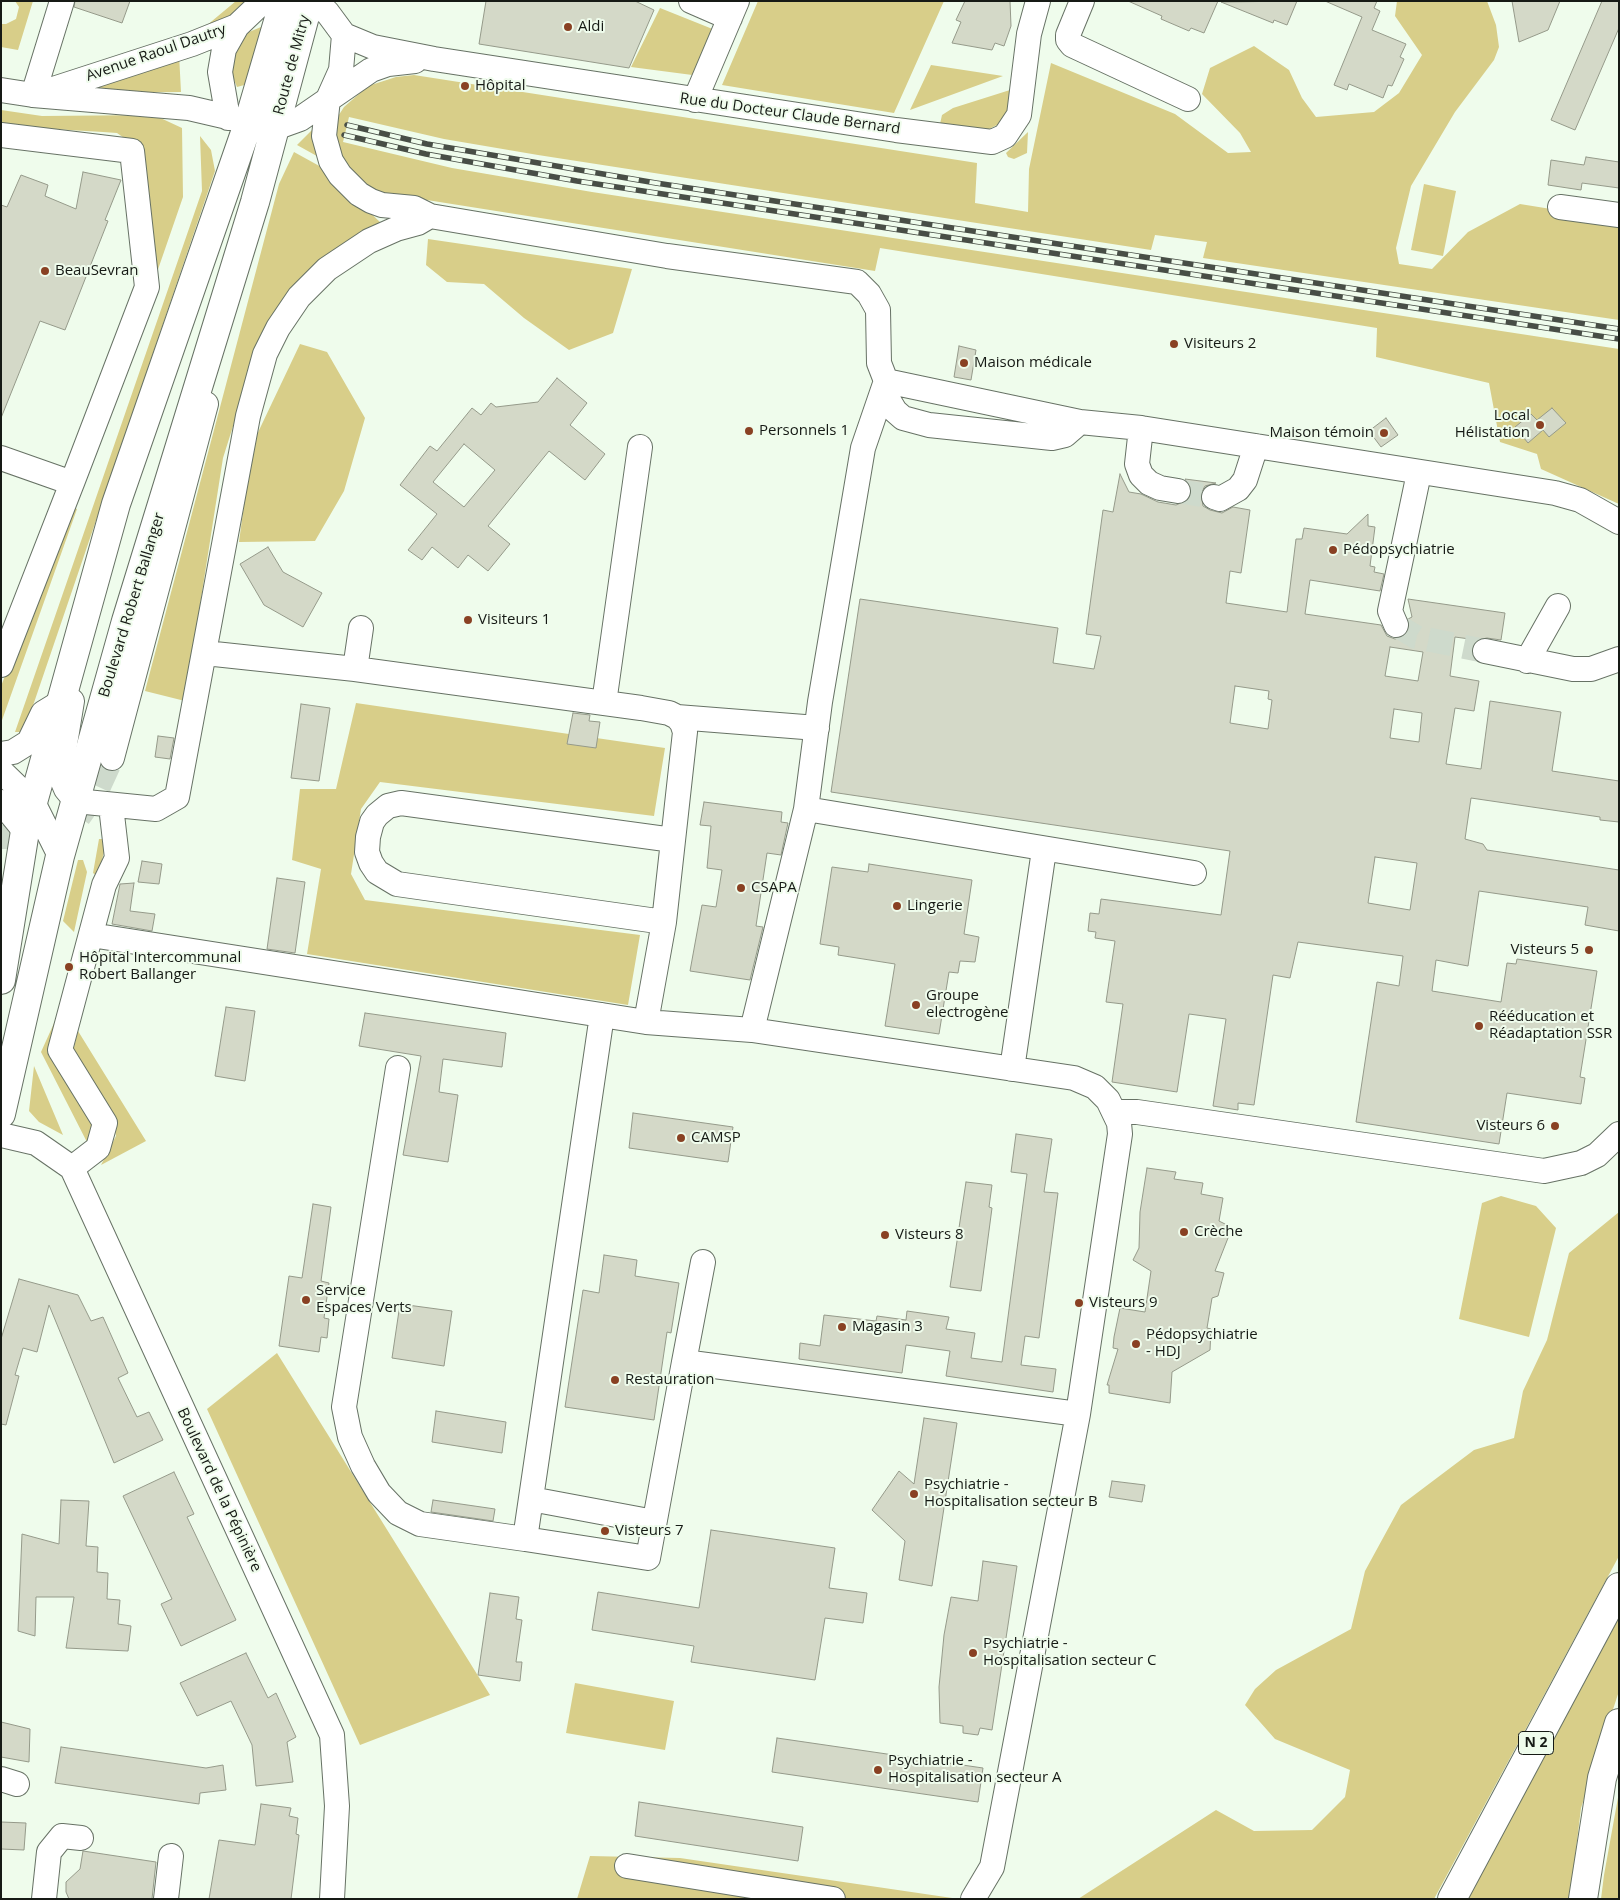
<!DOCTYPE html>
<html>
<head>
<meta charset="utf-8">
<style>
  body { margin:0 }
  #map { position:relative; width:1620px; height:1900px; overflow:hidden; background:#effcec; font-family:"Open Sans",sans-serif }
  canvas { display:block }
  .frame { position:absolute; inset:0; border:2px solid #161a15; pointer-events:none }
</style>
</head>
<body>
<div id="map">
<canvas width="1620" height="1900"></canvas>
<div class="frame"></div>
</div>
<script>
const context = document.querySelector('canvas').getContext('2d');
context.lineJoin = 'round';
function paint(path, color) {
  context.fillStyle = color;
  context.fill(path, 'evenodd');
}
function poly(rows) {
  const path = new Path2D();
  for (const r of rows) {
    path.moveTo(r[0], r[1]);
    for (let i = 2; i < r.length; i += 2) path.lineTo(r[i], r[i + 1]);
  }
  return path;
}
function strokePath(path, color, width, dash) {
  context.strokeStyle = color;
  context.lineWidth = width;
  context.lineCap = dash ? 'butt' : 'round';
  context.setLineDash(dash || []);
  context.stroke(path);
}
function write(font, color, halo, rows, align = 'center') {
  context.font = font + ' "Open Sans",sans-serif';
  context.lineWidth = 4;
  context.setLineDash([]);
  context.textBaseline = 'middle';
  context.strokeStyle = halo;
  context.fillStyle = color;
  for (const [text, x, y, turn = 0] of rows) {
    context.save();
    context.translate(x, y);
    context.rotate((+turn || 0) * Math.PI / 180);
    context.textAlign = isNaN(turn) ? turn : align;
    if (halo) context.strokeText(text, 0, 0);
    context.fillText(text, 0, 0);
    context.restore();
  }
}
const green = poly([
  [15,1,33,1,18,50,1,47,1,24,6,24,16,19,19,7],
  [236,1,248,1,214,29,200,31],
  [758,1,944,1,894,113,722,85],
  [1397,1,1487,1,1496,25,1499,47,1494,60,1455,112,1411,186,1396,248,1399,264,1432,269,1468,232,1520,204,1619,220,1619,320,1203,258,1207,242,1155,235,1151,250,538,155,444,139,349,117,343,142,452,168,592,192,1619,349,1619,504,1541,469,1537,454,1500,442,1489,383,1376,357,1377,328,880,248,875,271,370,191,356,177,344,161,335,138,333,124,344,107,368,86,396,77,414,75,977,163,975,203,1028,212,1029,169,1051,63,1175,114,1228,153,1251,152,1240,133,1202,94,1210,68,1254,46,1289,70,1302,98,1316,117,1374,112,1399,93,1422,55,1395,16],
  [660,8,715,30,700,76,631,67],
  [261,27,265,31,248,84,237,87,229,68,237,44,249,32],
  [179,54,181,92,62,93],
  [931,65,1003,76,910,110],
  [1010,90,1010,110,1003,122,985,131,940,124,942,115,953,108],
  [1,110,42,116,154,115,182,128,183,197,154,281,127,140,117,133,103,132,1,126],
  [317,125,324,160,297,145],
  [1028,132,1027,153,1014,159,1008,157,1006,153],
  [200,136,211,150,215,171,24,732,15,732,202,191],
  [294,152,323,168,381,223,342,246,299,279,272,317,252,366,223,458,185,701,145,691,279,184],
  [1424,184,1456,191,1443,256,1411,250],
  [428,239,632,269,613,333,569,350,524,318,484,284,447,282,426,265],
  [300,344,327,352,365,418,344,491,315,541,239,542,252,445],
  [72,507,77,509,1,723,1,686],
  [356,703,665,748,654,816,380,782,361,809,351,874,365,900,640,935,628,1005,307,954,321,869,292,860,300,789,336,789],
  [99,839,107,839,98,877,93,873],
  [78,860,83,860,87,872,74,932,63,921],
  [63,1016,56,1060,99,1122,90,1148,41,1052,55,1021],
  [78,1031,146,1141,101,1165,116,1136,112,1116,71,1059],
  [34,1066,63,1135,39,1122,29,1111],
  [1501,1196,1536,1206,1556,1228,1529,1337,1459,1319,1482,1203],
  [1619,1212,1619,1556,1434,1899,1078,1899,1216,1810,1254,1831,1312,1830,1345,1797,1350,1770,1275,1739,1245,1705,1255,1689,1276,1670,1351,1629,1365,1571,1401,1505,1474,1450,1514,1438,1523,1391,1547,1340,1569,1253],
  [277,1353,490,1695,360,1745,207,1409],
  [1619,1618,1619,1691,1581,1808,1570,1899,1468,1899],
  [575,1683,674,1701,665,1750,566,1733],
  [1619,1792,1619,1899,1601,1899,1604,1875],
  [590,1856,680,1858,959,1899,577,1899]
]);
const building = poly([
  [75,1,130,1,122,23,74,7,75,1],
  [486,1,635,1,654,10,629,68,479,44,486,1],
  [965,1,1010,1,1011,26,1004,46,995,43,992,50,952,43,961,22,956,20,965,1],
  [1128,1,1218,1,1204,33,1191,28,1189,31,1161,19,1162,16,1128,1],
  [1297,1,1287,25,1274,20,1273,23,1221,2,1297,1],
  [1325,1,1377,1,1374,8,1380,11,1372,30,1406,44,1400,57,1404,59,1392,86,1388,85,1383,98,1349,84,1347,90,1334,85,1362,17,1325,1],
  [1512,1,1560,1,1548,30,1519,42,1512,1],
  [1602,1,1619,1,1619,28,1575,130,1551,120,1602,1],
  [1586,157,1619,162,1619,188,1582,183,1581,190,1548,185,1551,160,1584,165,1586,157],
  [83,172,121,180,105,220,108,221,65,330,40,321,1,418,1,205,7,207,21,175,48,185,45,196,76,209,83,172],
  [959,346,976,350,971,380,954,377,959,346],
  [557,378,587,403,570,425,605,454,585,480,549,451,488,526,510,544,488,571,468,555,458,568,432,547,422,560,408,550,437,514,400,485,430,446,437,451,472,408,481,415,491,403,496,407,538,402,557,378],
  [464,444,495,470,464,507,433,482,464,444],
  [1552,408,1566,423,1549,437,1543,430,1528,443,1515,427,1531,414,1537,420,1552,408],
  [1386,418,1398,435,1381,447,1369,431,1386,418],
  [1120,474,1129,492,1141,494,1158,502,1176,505,1188,500,1191,494,1191,487,1185,479,1216,483,1205,486,1201,493,1203,506,1210,510,1222,513,1233,507,1250,510,1241,573,1230,571,1226,603,1287,612,1296,539,1302,539,1304,528,1347,534,1368,514,1368,526,1375,527,1370,566,1375,567,1374,572,1384,574,1380,591,1310,580,1305,614,1381,625,1387,636,1395,639,1402,637,1410,627,1408,619,1412,617,1408,599,1505,613,1501,640,1487,638,1477,640,1455,637,1450,676,1479,681,1474,711,1455,708,1446,764,1481,769,1490,701,1561,712,1552,771,1619,781,1619,822,1600,820,1600,817,1471,798,1465,839,1483,844,1487,850,1619,870,1619,931,1585,925,1588,907,1479,891,1468,966,1436,960,1432,991,1501,1002,1507,963,1516,964,1517,959,1597,971,1580,1077,1585,1078,1581,1104,1507,1093,1499,1144,1356,1122,1377,982,1399,986,1403,956,1298,942,1290,978,1273,975,1254,1105,1238,1103,1238,1110,1213,1106,1226,1019,1189,1014,1177,1092,1112,1082,1123,1004,1106,1002,1115,941,1095,938,1096,932,1088,931,1090,913,1099,914,1101,899,1221,915,1230,851,831,792,860,599,1058,628,1053,663,1094,669,1101,636,1086,634,1103,510,1113,512,1120,474],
  [1390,647,1423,652,1418,681,1385,676,1390,647],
  [1235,686,1269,691,1268,699,1272,700,1268,729,1230,723,1235,686],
  [1394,709,1422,713,1419,742,1390,738,1394,709],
  [1375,857,1417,863,1410,910,1368,903,1375,857],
  [268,547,283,572,322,593,303,627,264,605,240,564,268,547],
  [301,704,330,708,319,781,291,778,301,704],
  [573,713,590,715,589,721,600,722,596,748,567,744,573,713],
  [158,736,174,738,170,759,155,757,158,736],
  [704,802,782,812,781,822,788,823,781,855,767,853,756,926,763,927,750,980,690,971,702,905,716,907,722,870,707,868,711,826,700,825,704,802],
  [142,861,162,864,159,884,138,882,142,861],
  [869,864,972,880,964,934,979,937,975,962,960,961,958,973,949,972,939,1034,885,1026,895,964,838,955,839,947,820,944,832,867,868,872,869,864],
  [277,878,305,882,295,953,267,949,277,878],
  [134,883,130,911,155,914,152,931,112,924,120,884,134,883],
  [226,1007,255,1011,245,1081,215,1076,226,1007],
  [365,1013,506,1033,502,1067,443,1059,439,1092,458,1095,448,1162,403,1155,421,1056,359,1046,365,1013],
  [633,1113,733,1127,728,1162,629,1148,633,1113],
  [1016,1134,1052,1139,1044,1192,1058,1193,1039,1338,1025,1336,1021,1365,1056,1369,1053,1392,946,1376,950,1351,906,1345,902,1373,799,1359,800,1343,820,1346,824,1315,876,1321,877,1316,906,1320,907,1311,949,1317,946,1329,975,1333,971,1358,1002,1362,1027,1174,1011,1172,1016,1134],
  [1147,1168,1176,1172,1174,1179,1203,1183,1201,1194,1223,1198,1219,1221,1229,1226,1228,1238,1215,1271,1224,1273,1218,1296,1212,1298,1207,1328,1211,1329,1210,1350,1172,1372,1170,1403,1109,1393,1109,1385,1107,1385,1118,1349,1113,1348,1114,1337,1120,1308,1145,1312,1151,1271,1133,1260,1139,1248,1140,1212,1147,1168],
  [966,1182,992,1185,989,1207,992,1208,981,1291,950,1287,966,1182],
  [313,1204,331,1207,321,1281,329,1283,324,1318,329,1319,327,1338,321,1337,319,1352,279,1346,289,1276,302,1278,313,1204],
  [604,1255,637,1260,635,1276,679,1283,671,1333,667,1332,654,1420,565,1407,583,1290,599,1293,604,1255],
  [19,1279,78,1295,91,1321,103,1317,128,1373,118,1378,137,1417,149,1412,163,1440,114,1463,49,1305,37,1352,23,1348,15,1375,19,1376,6,1425,1,1424,1,1339,19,1279],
  [400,1304,452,1311,444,1366,392,1358,400,1304],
  [436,1411,506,1422,502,1453,432,1442,436,1411],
  [924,1418,957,1423,932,1586,899,1580,905,1541,872,1510,899,1471,914,1484,924,1418],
  [174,1472,194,1514,187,1517,236,1620,181,1646,161,1604,172,1599,123,1496,174,1472],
  [1112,1481,1145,1485,1142,1502,1109,1497,1112,1481],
  [61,1500,89,1501,86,1546,98,1547,97,1572,108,1573,107,1599,120,1600,118,1624,131,1626,128,1651,66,1648,74,1597,36,1597,35,1636,18,1631,22,1534,59,1544,61,1500],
  [433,1500,495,1509,493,1521,431,1512,433,1500],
  [711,1530,835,1548,829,1588,867,1593,863,1623,825,1618,815,1680,691,1662,694,1646,592,1630,598,1592,699,1608,711,1530],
  [983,1561,1017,1566,992,1730,980,1728,978,1735,963,1733,963,1726,940,1723,939,1687,944,1635,951,1597,978,1601,983,1561],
  [490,1593,519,1597,516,1619,522,1620,516,1662,522,1662,520,1681,478,1675,490,1593],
  [246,1653,268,1698,276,1693,296,1737,287,1742,293,1782,256,1786,252,1745,231,1701,197,1716,180,1683,246,1653],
  [1,1722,30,1729,29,1762,1,1757,1,1722],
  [777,1738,983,1768,978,1802,772,1772,777,1738],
  [61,1747,206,1768,223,1765,226,1790,200,1793,199,1804,55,1783,61,1747],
  [639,1802,803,1827,798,1861,635,1836,639,1802],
  [261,1804,291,1808,289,1816,298,1818,296,1834,299,1835,291,1899,209,1899,219,1840,255,1845,261,1804],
  [1,1822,26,1823,24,1850,1,1849,1,1822],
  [83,1851,156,1862,152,1899,69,1899,66,1892,66,1882,80,1869,83,1851]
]);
const minorTunnel = poly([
  [1178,491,1214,497],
  [1396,625,1416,637,1485,651],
  [79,817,96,793,112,758],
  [1,837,29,837,41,832]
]);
const minor = poly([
  [303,1,327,12,344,35,341,70,328,99,324,136,331,161,340,175,359,194,371,201,382,205,414,208,430,216,667,256,857,282,869,294,878,310,879,363,886,381,886,396,895,411,903,418,929,425,1052,438,1065,435,1080,422],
  [691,1,730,18],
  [1082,1,1068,35,1068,40,1072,45,1188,99],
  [344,35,373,47,434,59,896,130,992,142,1005,136,1019,115,1029,34,1038,1],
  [1,90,33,95,189,108,275,128,300,119,371,70,388,64,415,61],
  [44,92,192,44,237,26,258,6,273,1],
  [33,95,62,1],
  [695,100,737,1],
  [228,118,220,72,224,49,237,26],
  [1,135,132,151,147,287,72,483],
  [1560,207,1619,215],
  [886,381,1080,422,1141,428,1555,493,1580,500,1619,522],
  [1141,428,1137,464,1141,475,1149,483,1160,488,1178,491],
  [1,458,72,483,1,665],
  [1214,497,1220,499,1238,489,1245,480,1256,446],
  [1396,625,1390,611,1419,473],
  [1485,651,1573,669,1591,669,1619,659],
  [205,653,355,669,641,708,669,713,677,717,682,723,685,732,664,922,646,1022,752,1030],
  [1527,661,1558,606],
  [355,669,361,628],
  [72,701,60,775,66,789,76,801,156,809,177,797,248,416,265,354,278,328,299,297,327,269,369,241,396,229,418,223,430,216],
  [604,703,640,447],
  [677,717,817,728],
  [1,754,13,752,29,742,43,713,61,702],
  [112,758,206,404],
  [1,771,33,802,60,856],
  [1,802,25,831],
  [806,809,820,702,863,448,886,381],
  [664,922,397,884,377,872,371,863,367,852,368,837,372,822,377,815,388,806,401,803,673,840],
  [91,935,646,1022],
  [602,1015,525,1539,648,1558,684,1362],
  [398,1068,344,1407,350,1437,363,1466,379,1493,398,1513,420,1524,525,1539],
  [1012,1069,1044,850],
  [1115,1112,1137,1112,1544,1171,1581,1163,1597,1155,1619,1134],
  [1,1135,36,1143,72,1168,332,1735,337,1806,332,1899],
  [72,1168,98,1148,105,1123,60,1050,104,885,117,858,111,806],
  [703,1262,684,1362,1078,1414],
  [531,1499,654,1522],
  [1,1779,17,1784],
  [627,1866,833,1899],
  [44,1899,49,1852,62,1836,81,1838],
  [166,1899,171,1856],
  [973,1899,992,1867,1078,1414,1120,1134,1119,1123,1108,1100,1095,1087,1074,1078,752,1030,806,809,1194,873]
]);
const major = poly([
  [1,980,25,831,116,504,248,124,284,1],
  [1,1114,60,856,126,621,255,202,309,1]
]);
const highway = poly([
  [1452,1899,1619,1587],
  [1583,1899,1602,1778,1619,1723]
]);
const rail = poly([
  [347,125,427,144,656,183,1619,329],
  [344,135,426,154,577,181,1619,339]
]);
const markers = [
  [568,27,5,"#894123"],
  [465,86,5,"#894123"],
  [45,271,5,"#894123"],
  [1174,344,5,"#894123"],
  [964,363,5,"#894123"],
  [1540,425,5,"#894123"],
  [749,431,5,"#894123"],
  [1384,433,5,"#894123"],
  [1333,550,5,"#894123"],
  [468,620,5,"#894123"],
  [741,888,5,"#894123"],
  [897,906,5,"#894123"],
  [1589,950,5,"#894123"],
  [69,967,5,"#894123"],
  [916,1005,5,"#894123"],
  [1479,1026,5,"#894123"],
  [1555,1126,5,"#894123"],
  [681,1138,5,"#894123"],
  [1184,1232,5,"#894123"],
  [885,1235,5,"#894123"],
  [306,1300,5,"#894123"],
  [1079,1303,5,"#894123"],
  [842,1327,5,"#894123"],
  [1136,1344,5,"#894123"],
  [615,1380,5,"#894123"],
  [914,1494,5,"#894123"],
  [605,1531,5,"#894123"],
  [973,1653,5,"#894123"],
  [878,1770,5,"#894123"]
];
const shields = [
  [1536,1743,35]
];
const shieldNames = [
  ["N 2",1536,1743]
];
const poiNames = [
  ["Aldi",578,27],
  ["Hôpital",475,86],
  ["BeauSevran",55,271],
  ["Visiteurs 2",1184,344],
  ["Maison médicale",974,363],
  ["Local",1530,416,"right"],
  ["Hélistation",1530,433,"right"],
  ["Personnels 1",759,431],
  ["Maison témoin",1374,433,"right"],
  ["Pédopsychiatrie",1343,550],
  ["Visiteurs 1",478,620],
  ["CSAPA",751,888],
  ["Lingerie",907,906],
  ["Visteurs 5",1579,950,"right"],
  ["Hôpital Intercommunal",79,958],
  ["Robert Ballanger",79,975],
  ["Groupe",926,996],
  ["electrogène",926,1013],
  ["Rééducation et",1489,1017],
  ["Réadaptation SSR",1489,1034],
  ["Visteurs 6",1545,1126,"right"],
  ["CAMSP",691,1138],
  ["Crèche",1194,1232],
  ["Visteurs 8",895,1235],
  ["Service",316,1291],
  ["Espaces Verts",316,1308],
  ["Visteurs 9",1089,1303],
  ["Magasin 3",852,1327],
  ["Pédopsychiatrie",1146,1335],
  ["- HDJ",1146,1352],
  ["Restauration",625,1380],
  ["Psychiatrie -",924,1485],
  ["Hospitalisation secteur B",924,1502],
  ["Visteurs 7",615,1531],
  ["Psychiatrie -",983,1644],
  ["Hospitalisation secteur C",983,1661],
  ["Psychiatrie -",888,1761],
  ["Hospitalisation secteur A",888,1778]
];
const streetNames = [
  ["Avenue Raoul Dautry",156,53,-19],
  ["Route de Mitry",292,65,-75],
  ["Rue du Docteur Claude Bernard",790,114,8],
  ["Boulevard Robert Ballanger",132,605,-73],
  ["Boulevard de la Pépinière",219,1490,65]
];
paint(green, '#d8ce89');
paint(building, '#d4d9c8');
strokePath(building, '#959a8a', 1);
strokePath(minorTunnel, '#cedacc', 24, [24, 12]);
strokePath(minor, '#677265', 26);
strokePath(major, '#677265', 30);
strokePath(highway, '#677265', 30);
strokePath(minor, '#fff', 24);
strokePath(major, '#fff', 28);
strokePath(highway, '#fff', 28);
strokePath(rail, '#484e46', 5.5);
strokePath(rail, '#effcec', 4, [11]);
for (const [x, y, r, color] of markers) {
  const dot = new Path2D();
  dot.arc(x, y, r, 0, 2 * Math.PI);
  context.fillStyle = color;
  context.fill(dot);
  strokePath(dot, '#effcec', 2);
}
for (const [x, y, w] of shields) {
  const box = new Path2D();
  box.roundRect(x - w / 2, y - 11.5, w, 23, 4);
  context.fillStyle = '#effcec';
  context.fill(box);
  strokePath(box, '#161a15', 1);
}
write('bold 14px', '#161a15', null, shieldNames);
write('15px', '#161a15', '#effcec', poiNames, 'left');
write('15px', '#161a15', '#effcec', streetNames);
</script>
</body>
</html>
